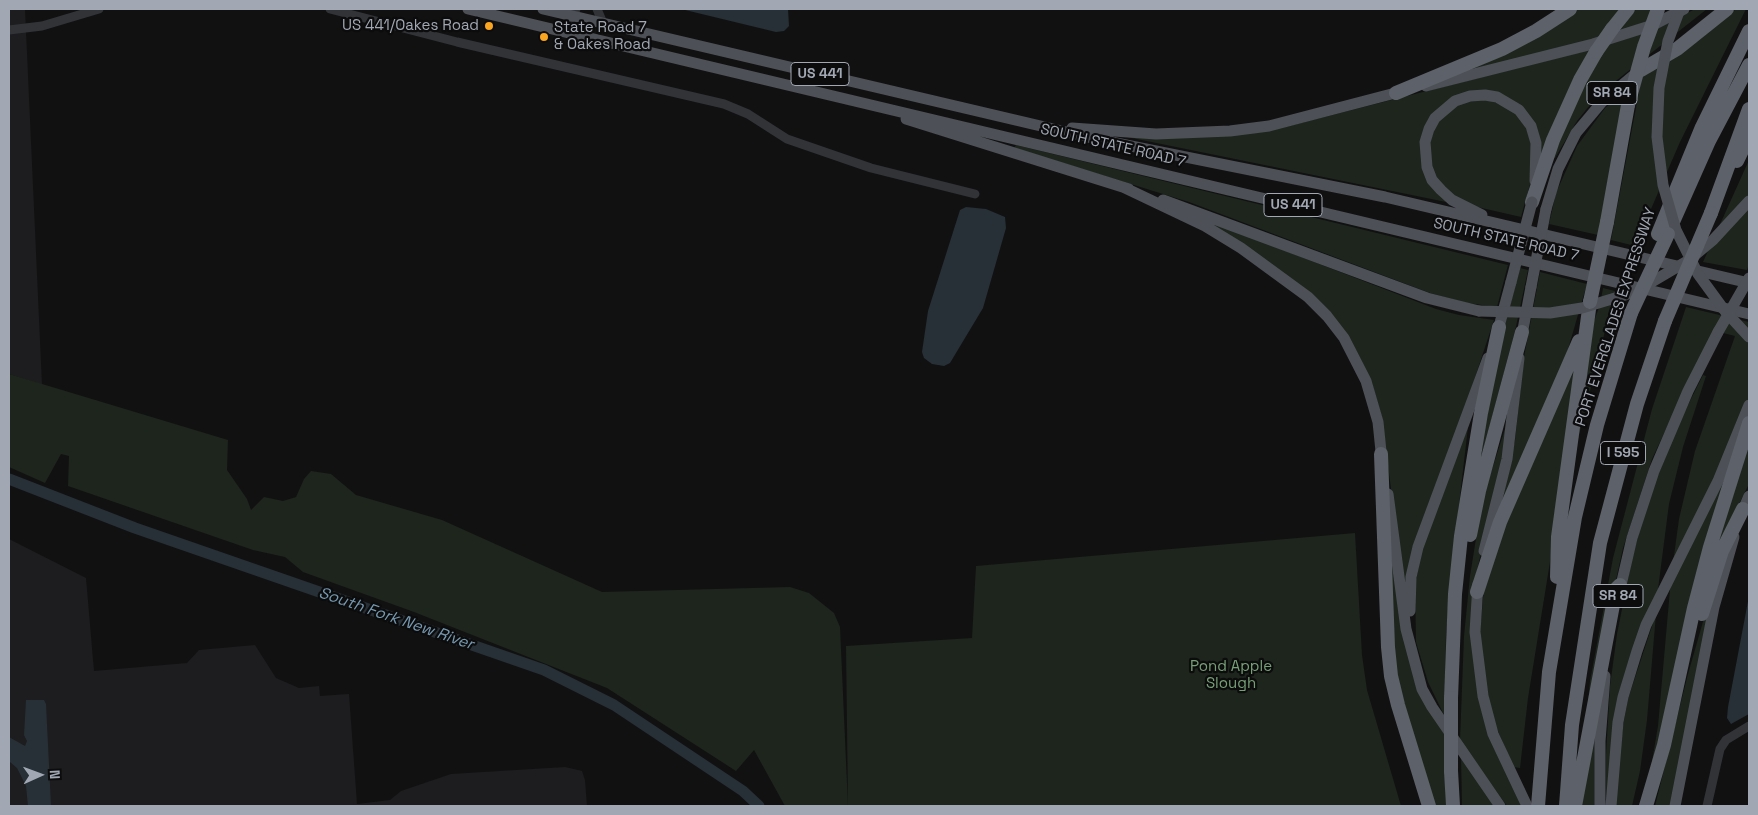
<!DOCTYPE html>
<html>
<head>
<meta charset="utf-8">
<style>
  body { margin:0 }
  #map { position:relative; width:1758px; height:815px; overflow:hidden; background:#111112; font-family:"Space Grotesk",sans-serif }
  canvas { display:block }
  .frame { position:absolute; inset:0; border:10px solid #a1a8b4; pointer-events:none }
  .north { position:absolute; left:15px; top:750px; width:50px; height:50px; -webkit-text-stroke:4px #0c0c0d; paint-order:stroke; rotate:88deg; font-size:14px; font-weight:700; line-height:20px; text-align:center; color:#a1a8b4 }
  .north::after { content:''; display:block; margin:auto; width:18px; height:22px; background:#a1a8b4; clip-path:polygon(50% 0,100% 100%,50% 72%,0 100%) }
</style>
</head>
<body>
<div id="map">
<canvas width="1758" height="815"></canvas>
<div class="frame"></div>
<div class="north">N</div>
</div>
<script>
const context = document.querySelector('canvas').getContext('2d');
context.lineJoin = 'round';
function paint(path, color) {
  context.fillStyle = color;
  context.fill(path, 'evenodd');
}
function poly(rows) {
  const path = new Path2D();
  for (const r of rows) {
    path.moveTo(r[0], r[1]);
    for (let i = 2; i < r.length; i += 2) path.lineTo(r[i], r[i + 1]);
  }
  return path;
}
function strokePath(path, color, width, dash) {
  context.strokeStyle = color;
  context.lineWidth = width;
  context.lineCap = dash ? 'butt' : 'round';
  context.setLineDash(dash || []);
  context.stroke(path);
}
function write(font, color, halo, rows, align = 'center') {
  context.font = font + ' "Space Grotesk",sans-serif';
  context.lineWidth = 4.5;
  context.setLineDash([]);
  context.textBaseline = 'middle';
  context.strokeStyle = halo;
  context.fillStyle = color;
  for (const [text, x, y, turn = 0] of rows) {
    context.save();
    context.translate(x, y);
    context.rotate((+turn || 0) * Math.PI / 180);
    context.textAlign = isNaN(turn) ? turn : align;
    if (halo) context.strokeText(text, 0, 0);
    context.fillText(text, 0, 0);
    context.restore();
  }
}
const built = poly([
  [9,9,25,9,42,385,9,374],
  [9,539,86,578,94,671,187,663,199,650,255,645,276,678,299,688,319,686,320,696,349,694,357,804,390,800,401,791,451,774,565,767,582,771,585,780,587,806,9,806]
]);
const green = poly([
  [1575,9,1624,9,1604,36,1460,76],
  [1636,9,1652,9,1646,25,1618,33],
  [1695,9,1707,9,1598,95,1577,121,1555,158,1541,155,1540,143,1505,97,1446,102,1422,150,1446,202,1127,137,1285,127,1604,46,1659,28],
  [1736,9,1746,9,1680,142,1635,246,1611,240,1642,76,1699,40],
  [1626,90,1598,235,1549,224,1556,193,1577,146,1605,108],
  [1485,98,1514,110,1531,136,1532,177,1521,217,1473,206,1455,198,1433,174,1429,145,1436,124,1457,104],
  [1016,145,1508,265,1497,307,1467,303,1430,293,1189,202,1014,148],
  [1749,160,1749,265,1747,270,1703,262],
  [1195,216,1436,309,1459,315,1494,320,1448,459,1407,597,1399,552,1382,418,1372,383,1351,340,1339,324],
  [1520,268,1528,270,1515,331,1481,458,1486,413,1504,328],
  [1540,272,1587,284,1564,363,1498,510,1515,440,1524,357],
  [1603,288,1615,291,1555,531,1528,698,1520,768,1513,767,1492,717,1479,644,1484,587,1495,545,1589,334,1600,305],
  [1686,307,1749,322,1749,396,1737,430,1673,563,1679,519,1695,451,1735,336,1715,331,1689,380,1652,459,1623,548,1610,607,1595,721,1595,806,1578,806,1590,681,1613,558,1652,409],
  [9,374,228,440,227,470,247,499,251,510,264,497,283,501,296,497,304,479,311,471,331,474,356,495,442,520,602,592,790,587,809,593,834,613,840,627,848,806,785,806,754,750,736,771,607,688,414,612,303,572,285,557,253,550,68,486,69,456,61,454,45,483,9,467],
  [1703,375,1706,376,1683,447,1669,504,1657,597,1635,647,1606,806,1606,754,1610,686,1617,634,1632,559,1647,502,1680,421],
  [1510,413,1512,415,1476,575,1473,654,1521,806,1507,806,1460,740,1464,636,1470,576,1482,501],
  [1468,427,1450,583,1446,636,1444,715,1428,682,1416,642,1415,584,1424,541],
  [1749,437,1749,484,1710,562],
  [1733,454,1666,730,1651,767,1658,726,1671,578],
  [1389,528,1405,643,1444,732,1446,806,1432,806,1395,679],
  [1355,533,1362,655,1367,690,1401,806,848,806,846,646,972,638,976,566],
  [1716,576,1672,806,1655,806,1688,674],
  [1656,614,1647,720,1640,771,1632,806,1614,806,1623,726,1628,699],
  [1461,757,1496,806,1462,806]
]);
const water = poly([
  [681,9,788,9,789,26,784,31,776,32],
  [966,207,986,209,1005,217,1006,228,983,308,950,363,944,366,932,364,924,358,922,352,928,311,960,210],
  [1749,596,1749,714,1731,724,1727,718,1728,707],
  [26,700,44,700,46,704,51,806,28,806,26,786,17,768,10,762,9,737,25,746,27,741,24,735]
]);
const river = poly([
  [9,479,135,528,544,670,614,705,743,791,759,806]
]);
const minor = poly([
  [330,9,457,42,724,104,748,114,787,139,871,168,975,194],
  [597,9,603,23],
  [9,30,42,26,99,9],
  [566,32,576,9],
  [1707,806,1720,749,1726,740,1749,726]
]);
const major = poly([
  [468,9,1749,314],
  [543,9,1096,139,1385,197,1749,283],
  [1426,86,1593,44,1653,25,1684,9],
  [906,119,1129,189],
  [1072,128,1156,134,1230,131,1269,126,1403,91],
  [1123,187,1205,226,1241,248,1308,297,1327,316,1344,338,1366,381,1378,422,1382,461],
  [1163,200,1427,298,1479,311],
  [1546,209,1558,169,1576,133,1602,102,1640,70],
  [1482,215,1452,200,1441,190,1432,180,1427,167,1425,142,1429,129,1435,118,1455,101,1470,96,1485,95,1497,97,1519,110,1531,126,1536,143,1535,181],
  [1497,334,1511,282],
  [1521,340,1531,287],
  [1388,494,1406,629,1422,689,1432,707,1500,806],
  [1740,517,1749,496],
  [1484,551,1507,459,1519,358],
  [1478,584,1475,632,1483,696,1493,734,1527,806],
  [1619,594,1632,538,1654,471,1688,391,1718,332],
  [1410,611,1411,577,1418,547,1488,358],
  [1600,806,1600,741,1605,676],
  [1611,806,1618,722,1623,697,1637,651,1646,625,1718,481,1749,405],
  [1675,806,1714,607,1734,537]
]);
const highway = poly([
  [1612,29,1628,9],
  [1641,70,1677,49,1727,9],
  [1396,93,1502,49,1536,31,1570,9],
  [1737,161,1749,136],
  [1532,202,1553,140,1580,80,1596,52],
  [1711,213,1749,109],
  [1607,222,1628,105],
  [1669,231,1709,141,1749,65],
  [1658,234,1702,127,1749,31],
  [1381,454,1388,647,1391,676,1398,705,1429,806],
  [1470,535,1479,491,1522,332],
  [1557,577,1558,537,1590,302],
  [1477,592,1500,522,1579,341],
  [1702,614,1722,551,1743,509],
  [1451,698,1455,594,1461,536,1481,413,1499,327],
  [1451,771,1453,806],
  [1538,806,1549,672,1575,517,1597,425,1631,313],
  [1566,806,1572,725,1600,543,1637,404,1665,321],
  [1575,806,1616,589,1620,585],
  [1646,806,1664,745,1694,608,1710,547,1749,423]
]);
const majorBridge = poly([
  [1680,9,1668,41,1659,88,1657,137,1663,185,1676,230,1698,274,1725,311,1749,337],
  [1511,282,1532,202],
  [1531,287,1546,209],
  [1479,311,1550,313,1582,308,1625,295,1650,283,1689,260,1713,240,1749,201],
  [1718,332,1749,278]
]);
const highwayBridge = poly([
  [1596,52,1612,29],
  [1628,105,1644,47,1658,9],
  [1590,302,1607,222],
  [1631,313,1668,234],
  [1665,321,1711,213],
  [1451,698,1451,771]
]);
const markers = [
  [489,26,5,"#faa521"],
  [544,37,5,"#faa521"]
];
const shields = [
  [820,74,58],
  [1612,93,50],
  [1293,205,58],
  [1623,453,45],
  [1618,596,50]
];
const shieldNames = [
  ["US 441",820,74],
  ["SR 84",1612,93],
  ["US 441",1293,205],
  ["I 595",1623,453],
  ["SR 84",1618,596]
];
const poiNames = [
  ["US 441/Oakes Road",479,26],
  ["State Road 7",554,28,"left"],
  ["& Oakes Road",554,45,"left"]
];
const streetNames = [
  ["SOUTH STATE ROAD 7",1113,146,13],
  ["SOUTH STATE ROAD 7",1506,240,13],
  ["PORT EVERGLADES EXPRESSWAY",1616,317,-72]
];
const parkNames = [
  ["Pond Apple",1231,667],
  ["Slough",1231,684]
];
const waterNames = [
  ["South Fork New River",396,619,19]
];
paint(built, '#1d1d1f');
paint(green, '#1d251d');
paint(water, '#273036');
strokePath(river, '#273036', 11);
strokePath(minor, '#313337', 9);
strokePath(major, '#4d5056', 11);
strokePath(highway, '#5d6169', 14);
strokePath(majorBridge, '#4d5056', 11);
strokePath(highwayBridge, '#5d6169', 14);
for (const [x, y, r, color] of markers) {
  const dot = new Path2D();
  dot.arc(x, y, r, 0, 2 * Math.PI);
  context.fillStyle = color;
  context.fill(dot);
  strokePath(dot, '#0c0c0d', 2);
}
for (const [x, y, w] of shields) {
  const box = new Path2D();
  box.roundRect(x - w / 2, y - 11.5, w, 23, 4);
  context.fillStyle = '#0c0c0d';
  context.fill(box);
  strokePath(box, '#a1a8b4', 1);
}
write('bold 14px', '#a1a8b4', null, shieldNames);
write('15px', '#a1a8b4', '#0c0c0d', poiNames, 'right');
write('15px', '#a1a8b4', '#0c0c0d', streetNames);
write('15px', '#77a077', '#0c0c0d', parkNames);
write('italic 16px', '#7699b1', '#0c0c0d', waterNames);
</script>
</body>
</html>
